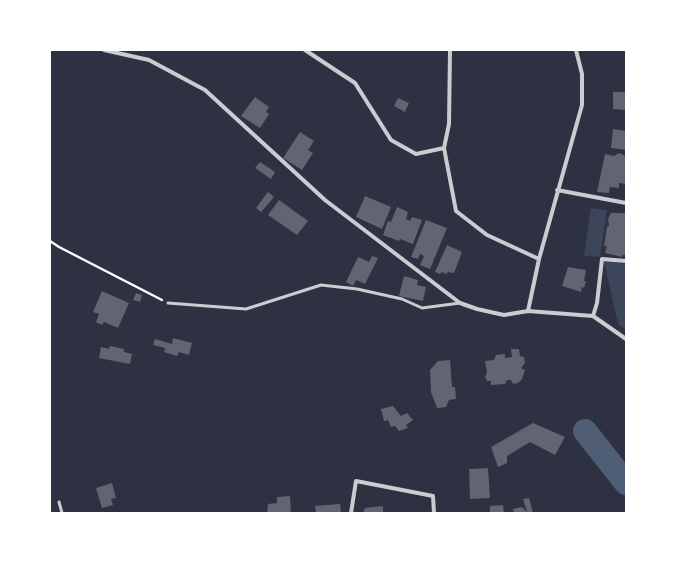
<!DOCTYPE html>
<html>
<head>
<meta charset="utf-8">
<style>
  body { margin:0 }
  #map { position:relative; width:676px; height:563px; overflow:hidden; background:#2d3142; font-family:Helvetica,sans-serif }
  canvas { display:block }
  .frame { position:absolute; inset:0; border:51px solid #fff; pointer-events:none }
</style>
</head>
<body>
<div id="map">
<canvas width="676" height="563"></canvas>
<div class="frame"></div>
</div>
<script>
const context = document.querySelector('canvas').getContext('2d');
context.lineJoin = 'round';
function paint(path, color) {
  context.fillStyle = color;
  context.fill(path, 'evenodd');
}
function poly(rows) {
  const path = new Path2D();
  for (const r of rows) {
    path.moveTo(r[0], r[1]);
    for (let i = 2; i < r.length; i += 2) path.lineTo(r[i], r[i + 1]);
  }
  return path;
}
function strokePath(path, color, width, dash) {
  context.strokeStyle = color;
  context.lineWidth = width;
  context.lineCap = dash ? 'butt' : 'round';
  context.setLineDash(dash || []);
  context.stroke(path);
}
const green = poly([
  [591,208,607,210,600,257,584,256],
  [604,261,626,264,626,330,618,324]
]);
const river = poly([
  [585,431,626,483]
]);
const building = poly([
  [613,92,626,92,626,110,613,109],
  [255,97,269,107,266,112,269,114,260,128,241,116],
  [398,98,409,103,405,112,394,106],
  [613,129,626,131,626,150,611,148],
  [300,132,314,141,308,150,313,153,302,170,283,158],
  [619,153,626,156,626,184,619,183,619,188,610,187,609,193,597,192,605,154,614,156],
  [260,162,275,172,271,179,255,168],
  [268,192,274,197,261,212,256,208],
  [365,196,391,207,382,229,356,217],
  [279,200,308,221,297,235,268,215],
  [397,207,408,212,406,219,410,221,412,217,422,220,413,244,400,239,399,241,383,235,388,221,391,222],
  [611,213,626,213,626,255,623,255,622,257,605,253,607,246,604,246,607,227,609,226,608,219],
  [426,220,447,228,430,269,420,265,424,256,420,254,418,259,411,257],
  [447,245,462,252,454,273,448,272,446,274,442,272,440,274,435,272],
  [372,256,378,258,365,284,356,280,353,286,346,282,358,257,369,262],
  [568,267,586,270,584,281,586,281,584,288,582,287,581,292,562,286],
  [404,276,418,280,417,285,426,287,423,301,399,296],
  [102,291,129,303,118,328,104,322,102,325,96,322,99,314,93,312],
  [136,293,142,295,140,302,133,300],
  [173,338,192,343,189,355,179,352,177,356,164,352,165,348,153,345,155,339,172,344],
  [110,346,124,349,124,352,132,354,130,364,99,358,101,347,109,349],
  [511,349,519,349,520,356,524,357,525,363,521,368,525,370,522,379,518,383,513,384,511,380,507,380,505,384,491,385,491,381,487,381,485,377,487,372,485,361,494,360,496,355,505,354,505,358,512,357],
  [450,360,452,387,455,387,456,399,449,400,446,407,437,408,431,392,430,370,438,361],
  [393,406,401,416,407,413,413,420,406,425,408,428,399,431,395,426,391,427,388,420,384,421,381,409],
  [533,423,565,437,555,455,530,442,507,456,507,463,498,467,491,447],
  [488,468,490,498,470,499,469,469],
  [112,483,116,498,111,499,113,505,102,508,96,488],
  [290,496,291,513,267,513,268,504,277,503,277,497],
  [529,498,533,513,514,513,513,509,522,507,527,512,523,499],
  [340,504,341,513,316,513,315,506],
  [503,505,504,513,490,513,490,506],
  [383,506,383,513,363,513,365,508]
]);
const path = poly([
  [50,241,59,247,162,300]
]);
const service = poly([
  [168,303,246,309,321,285,357,289,402,299,422,308,460,303],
  [59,502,62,513]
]);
const minor = poly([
  [104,50,149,60,205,90,325,200,460,303,477,309,504,315,528,311,593,316,626,339],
  [305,50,355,83,391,140,416,154,444,148],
  [450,50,449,124,444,148,456,211,487,235,539,259],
  [557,190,626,203],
  [528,311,539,259,582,105,582,74,576,50],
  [593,316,597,303,602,259,626,261],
  [351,513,356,481,433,496,434,513]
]);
paint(green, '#3c4559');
strokePath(river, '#4f5d75', 24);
paint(building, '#626471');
strokePath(path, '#fff', 2.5);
strokePath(service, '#caccd0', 3);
strokePath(minor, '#caccd0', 4);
</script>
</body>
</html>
